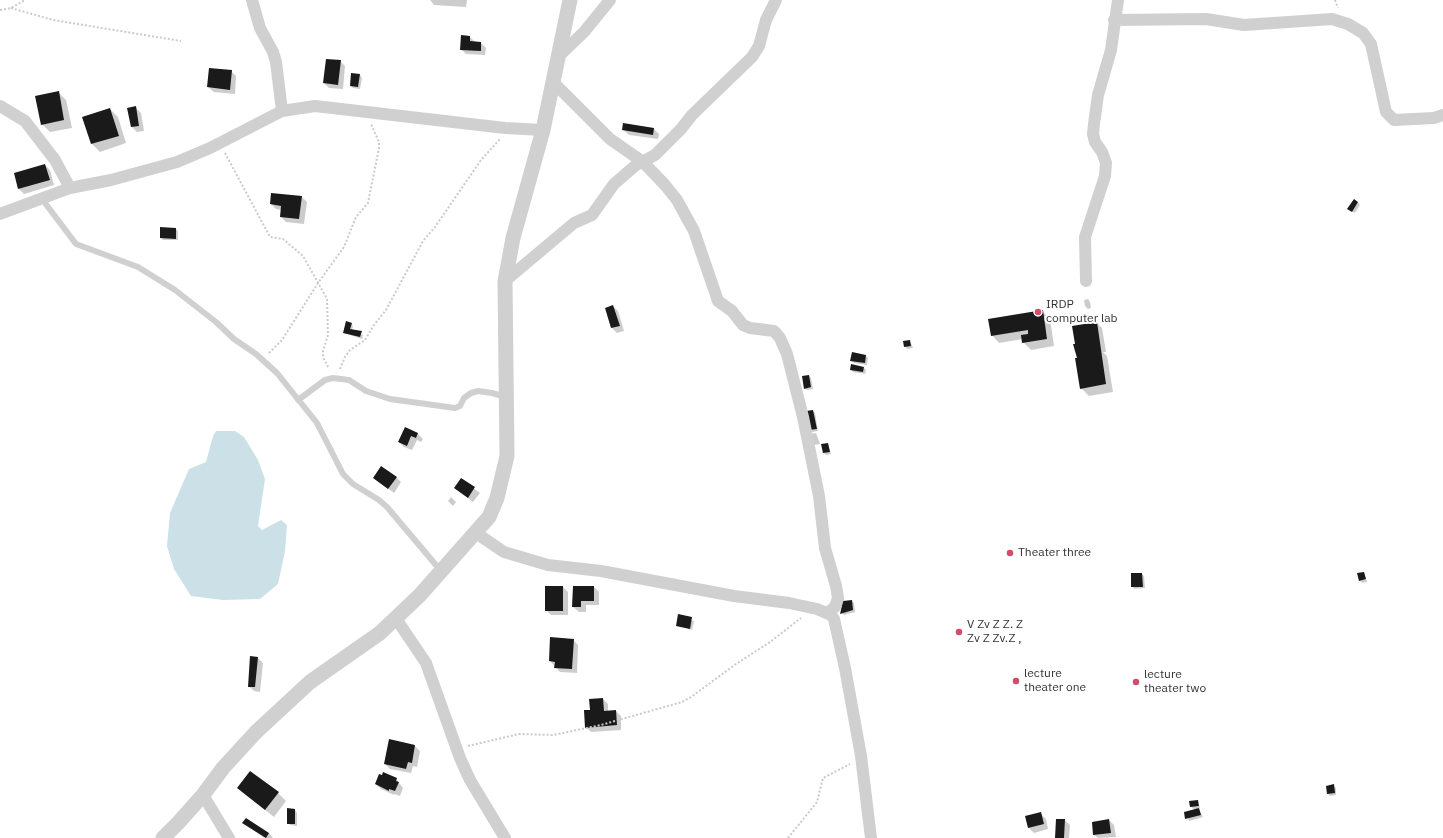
<!DOCTYPE html>
<html>
<head>
<meta charset="utf-8">
<style>
  body { margin:0 }
  canvas { display:block; background:#fff }
</style>
</head>
<body>
<canvas width="1443" height="838"></canvas>
<script>
const context = document.querySelector('canvas').getContext('2d');
context.lineJoin = 'round';
function paint(path, color) {
  context.fillStyle = color;
  context.fill(path, 'evenodd');
}
function poly(rows) {
  const path = new Path2D();
  for (const r of rows) {
    path.moveTo(r[0], r[1]);
    for (let i = 2; i < r.length; i += 2) path.lineTo(r[i], r[i + 1]);
  }
  return path;
}
function strokePath(path, color, width, dash) {
  context.strokeStyle = color;
  context.lineWidth = width;
  context.lineCap = dash ? 'butt' : 'round';
  context.setLineDash(dash || []);
  context.stroke(path);
}
function write(font, color, halo, rows, align = 'center') {
  context.font = font + ' "IBM Plex Sans",sans-serif';
  context.lineWidth = 4;
  context.setLineDash([]);
  context.textBaseline = 'middle';
  context.strokeStyle = halo;
  context.fillStyle = color;
  for (const [text, x, y, turn = 0] of rows) {
    context.save();
    context.translate(x, y);
    context.rotate((+turn || 0) * Math.PI / 180);
    context.textAlign = isNaN(turn) ? turn : align;
    if (halo) context.strokeText(text, 0, 0);
    context.fillText(text, 0, 0);
    context.restore();
  }
}
const water = poly([
  [216,431,235,431,244,437,258,460,265,479,258,526,262,530,281,520,287,525,285,551,278,584,260,599,223,600,191,596,174,569,167,546,170,513,189,469,206,462,213,436]
]);
const shadow = poly([
  [430,0,467,0,466,7,434,5],
  [470,37,475,42,481,43,486,48,485,55,466,54,461,49],
  [340,61,345,66,343,89,329,88,324,83],
  [231,71,236,76,235,94,214,92,208,87],
  [360,75,362,78,360,89,353,88,351,86],
  [58,92,66,100,72,128,50,132,42,124],
  [135,107,141,113,144,131,137,132,132,127],
  [110,109,118,117,126,143,100,152,92,144,84,117],
  [654,129,659,134,658,139,629,135,623,130],
  [45,165,50,170,54,185,24,194,19,189],
  [302,197,307,202,304,224,286,222,281,217,282,210,276,209,271,204],
  [1358,202,1360,205,1355,213,1351,211],
  [176,229,178,231,178,240,163,240,161,238],
  [1088,299,1090,302,1091,308,1088,309,1085,306,1084,300],
  [613,306,618,311,624,331,617,333,612,328],
  [1042,311,1050,319,1054,346,1031,350,1023,342,1023,339,999,343,992,335],
  [1097,323,1102,328,1106,352,1103,352,1107,356,1113,392,1089,396,1081,388,1078,359,1074,345],
  [351,324,353,326,352,330,363,335,362,339,344,333],
  [910,341,913,348,907,349,905,346],
  [866,356,868,358,867,365,854,363,851,360],
  [864,368,866,370,865,374,853,372,851,370],
  [809,376,811,378,813,389,807,390,805,388],
  [813,411,815,413,818,431,812,432,810,430],
  [406,428,418,434,423,439,421,442,417,440,412,450,404,447,399,442],
  [816,433,820,444,813,445,810,434],
  [828,444,831,454,826,455,824,453],
  [396,477,401,482,394,493,374,478],
  [461,479,480,493,473,502,455,488],
  [451,497,456,502,453,506,448,501],
  [1364,573,1367,582,1362,583,1360,580],
  [1132,574,1142,574,1144,576,1145,588,1134,589,1132,586],
  [563,587,568,592,568,615,551,615,546,610],
  [594,587,599,592,599,605,586,605,586,612,579,612,573,607],
  [852,601,854,603,855,612,844,615,842,613],
  [679,615,694,621,692,630,677,625],
  [573,640,578,645,577,673,560,672,550,661],
  [258,658,263,663,260,692,254,691,249,686],
  [603,699,608,704,608,712,616,711,621,716,621,730,591,732,586,727,591,711],
  [414,745,420,751,417,767,413,766,411,773,390,769,385,764],
  [396,779,403,788,400,796,394,794,394,795,381,789,376,784],
  [1333,786,1336,788,1336,795,1330,796,1328,794],
  [238,788,278,793,286,801,274,817],
  [1197,801,1200,808,1198,808,1203,817,1189,821,1185,813,1195,810,1191,807],
  [295,810,297,813,297,826,290,825,288,823],
  [1041,814,1046,819,1048,829,1034,833,1029,828],
  [1065,820,1070,825,1069,838,1056,838],
  [1109,820,1114,825,1116,837,1098,838,1094,835],
  [244,823,269,833,273,838,264,838]
]);
const building = poly([
  [461,35,470,36,470,41,481,42,481,51,460,50],
  [326,59,341,60,338,85,323,83],
  [209,68,232,70,230,90,207,87],
  [351,73,360,74,358,87,350,86],
  [59,91,64,120,41,125,35,96],
  [136,106,139,126,131,127,127,108],
  [110,108,119,136,91,144,82,117],
  [623,123,654,128,653,135,622,130],
  [45,164,50,180,18,189,14,173],
  [271,193,302,196,299,219,280,217,281,206,270,204],
  [1354,199,1358,202,1352,212,1347,209],
  [160,227,176,228,176,239,160,238],
  [613,305,620,326,611,328,605,308],
  [1043,310,1047,339,1022,343,1021,335,1028,334,1028,330,991,336,988,319],
  [346,321,352,323,350,329,362,331,360,337,343,333],
  [1097,322,1106,384,1080,389,1075,358,1077,358,1073,344,1075,344,1072,326],
  [910,340,911,346,904,347,903,341],
  [852,352,866,355,865,363,850,361],
  [851,364,864,367,863,372,850,370],
  [809,375,811,387,804,389,802,376],
  [813,410,817,429,809,430,806,411],
  [405,427,418,433,416,438,411,436,407,446,398,442],
  [828,443,830,452,823,453,821,444],
  [381,466,397,477,388,489,373,478],
  [461,478,475,487,468,498,454,488],
  [1364,572,1366,579,1359,581,1357,573],
  [1131,573,1142,573,1143,587,1131,587],
  [545,586,563,586,563,611,545,611],
  [573,586,594,586,594,601,581,601,581,607,572,607],
  [852,600,853,610,840,614,843,601],
  [678,614,692,617,690,629,676,626],
  [550,637,574,639,572,669,554,668,555,662,549,661],
  [250,656,258,657,255,687,248,687],
  [603,698,604,711,616,710,617,725,585,728,584,710,590,710,589,699],
  [389,739,415,745,412,763,408,762,406,769,384,764],
  [250,771,279,792,265,810,237,788],
  [383,772,397,778,396,781,399,782,395,791,389,789,389,791,375,784,379,774,382,775],
  [1334,784,1335,793,1327,794,1326,786],
  [1198,800,1199,806,1190,807,1189,801],
  [287,808,295,809,295,824,287,824],
  [1199,808,1201,815,1185,819,1184,812],
  [1041,812,1044,824,1028,828,1025,816],
  [246,818,269,833,266,838,242,823],
  [1056,819,1065,819,1064,838,1055,838],
  [1109,819,1111,833,1093,835,1092,822]
]);
const path = poly([
  [1335,0,1338,8],
  [11,8,53,20,181,41],
  [0,10,11,8,25,0],
  [225,153,270,237,283,239,303,256,327,299,328,335,323,351,323,357,329,369],
  [269,353,282,340,318,283,344,247,356,217,368,203,379,148,379,142,371,124],
  [340,369,345,357,350,350,365,340,374,325,386,310,423,241,435,227,481,160,500,139],
  [468,746,519,734,553,735,601,725,682,702,691,697,736,664,770,642,801,618],
  [788,838,817,802,823,778,850,764]
]);
const service = poly([
  [42,199,76,244,138,267,175,290,216,322,234,339,256,354,277,373,317,423,343,474,353,484,379,500,387,507,441,571],
  [298,400,325,380,333,378,349,380,366,391,390,399,455,408,460,406,464,398,471,393,478,391,492,393,506,397]
]);
const minor = poly([
  [252,0,260,28,273,52,276,62,282,111],
  [1114,20,1206,19,1244,25,1332,19,1348,24,1363,33,1371,44,1386,112,1394,120,1434,118,1443,115],
  [559,56,584,32,610,0],
  [553,82,610,139,643,162,665,185,677,200,694,231,718,301,732,311,743,325,750,328,774,331,780,338,787,354,803,417,819,496,825,548,836,586,838,598,835,607,827,613],
  [0,106,25,121,55,160,70,188],
  [0,214,70,188,111,180,177,162,210,148,282,111,315,106,505,128,543,130],
  [505,281,574,223,592,215,614,184,636,165,655,155,681,129,692,115,752,57,759,46,766,20,776,0],
  [1086,281,1085,237,1105,176,1106,163,1102,152,1095,142,1093,134,1094,124,1098,95,1111,50,1118,0],
  [476,533,504,552,548,565,601,571,734,596,789,603,817,609,831,615,834,619,845,668,861,756,871,838],
  [395,617,426,663,460,758,470,780,505,838],
  [203,795,229,838]
]);
const tertiary = poly([
  [163,838,178,823,203,795,223,768,256,732,310,682,380,633,420,595,489,517,497,498,507,456,505,281,513,238,543,130,570,0]
]);
const markers = [
  [1038,312,4,"#d34c6a"],
  [1010,553,4,"#d34c6a"],
  [959,632,4,"#d34c6a"],
  [1016,681,4,"#d34c6a"],
  [1136,682,4,"#d34c6a"]
];
const poiNames = [
  ["IRDP",1046,305],
  ["computer lab",1046,319],
  ["Theater three",1018,553],
  ["V Zv Z Z. Z",967,625],
  ["Zv Z Zv.Z ,",967,639],
  ["lecture",1024,674],
  ["theater one",1024,688],
  ["lecture",1144,675],
  ["theater two",1144,689]
];
paint(water, '#cce1e7');
paint(shadow, '#0003');
paint(building, '#1a1a1a');
strokePath(path, '#cacaca', 2, [2, 2]);
strokePath(service, '#d0d0d0', 6);
strokePath(minor, '#d0d0d0', 12);
strokePath(tertiary, '#d0d0d0', 15);
for (const [x, y, r, color] of markers) {
  const dot = new Path2D();
  dot.arc(x, y, r, 0, 2 * Math.PI);
  context.fillStyle = color;
  context.fill(dot);
  strokePath(dot, '#fff', 1.5);
}
write('12px', '#333', '#fff', poiNames, 'left');
</script>
</body>
</html>
